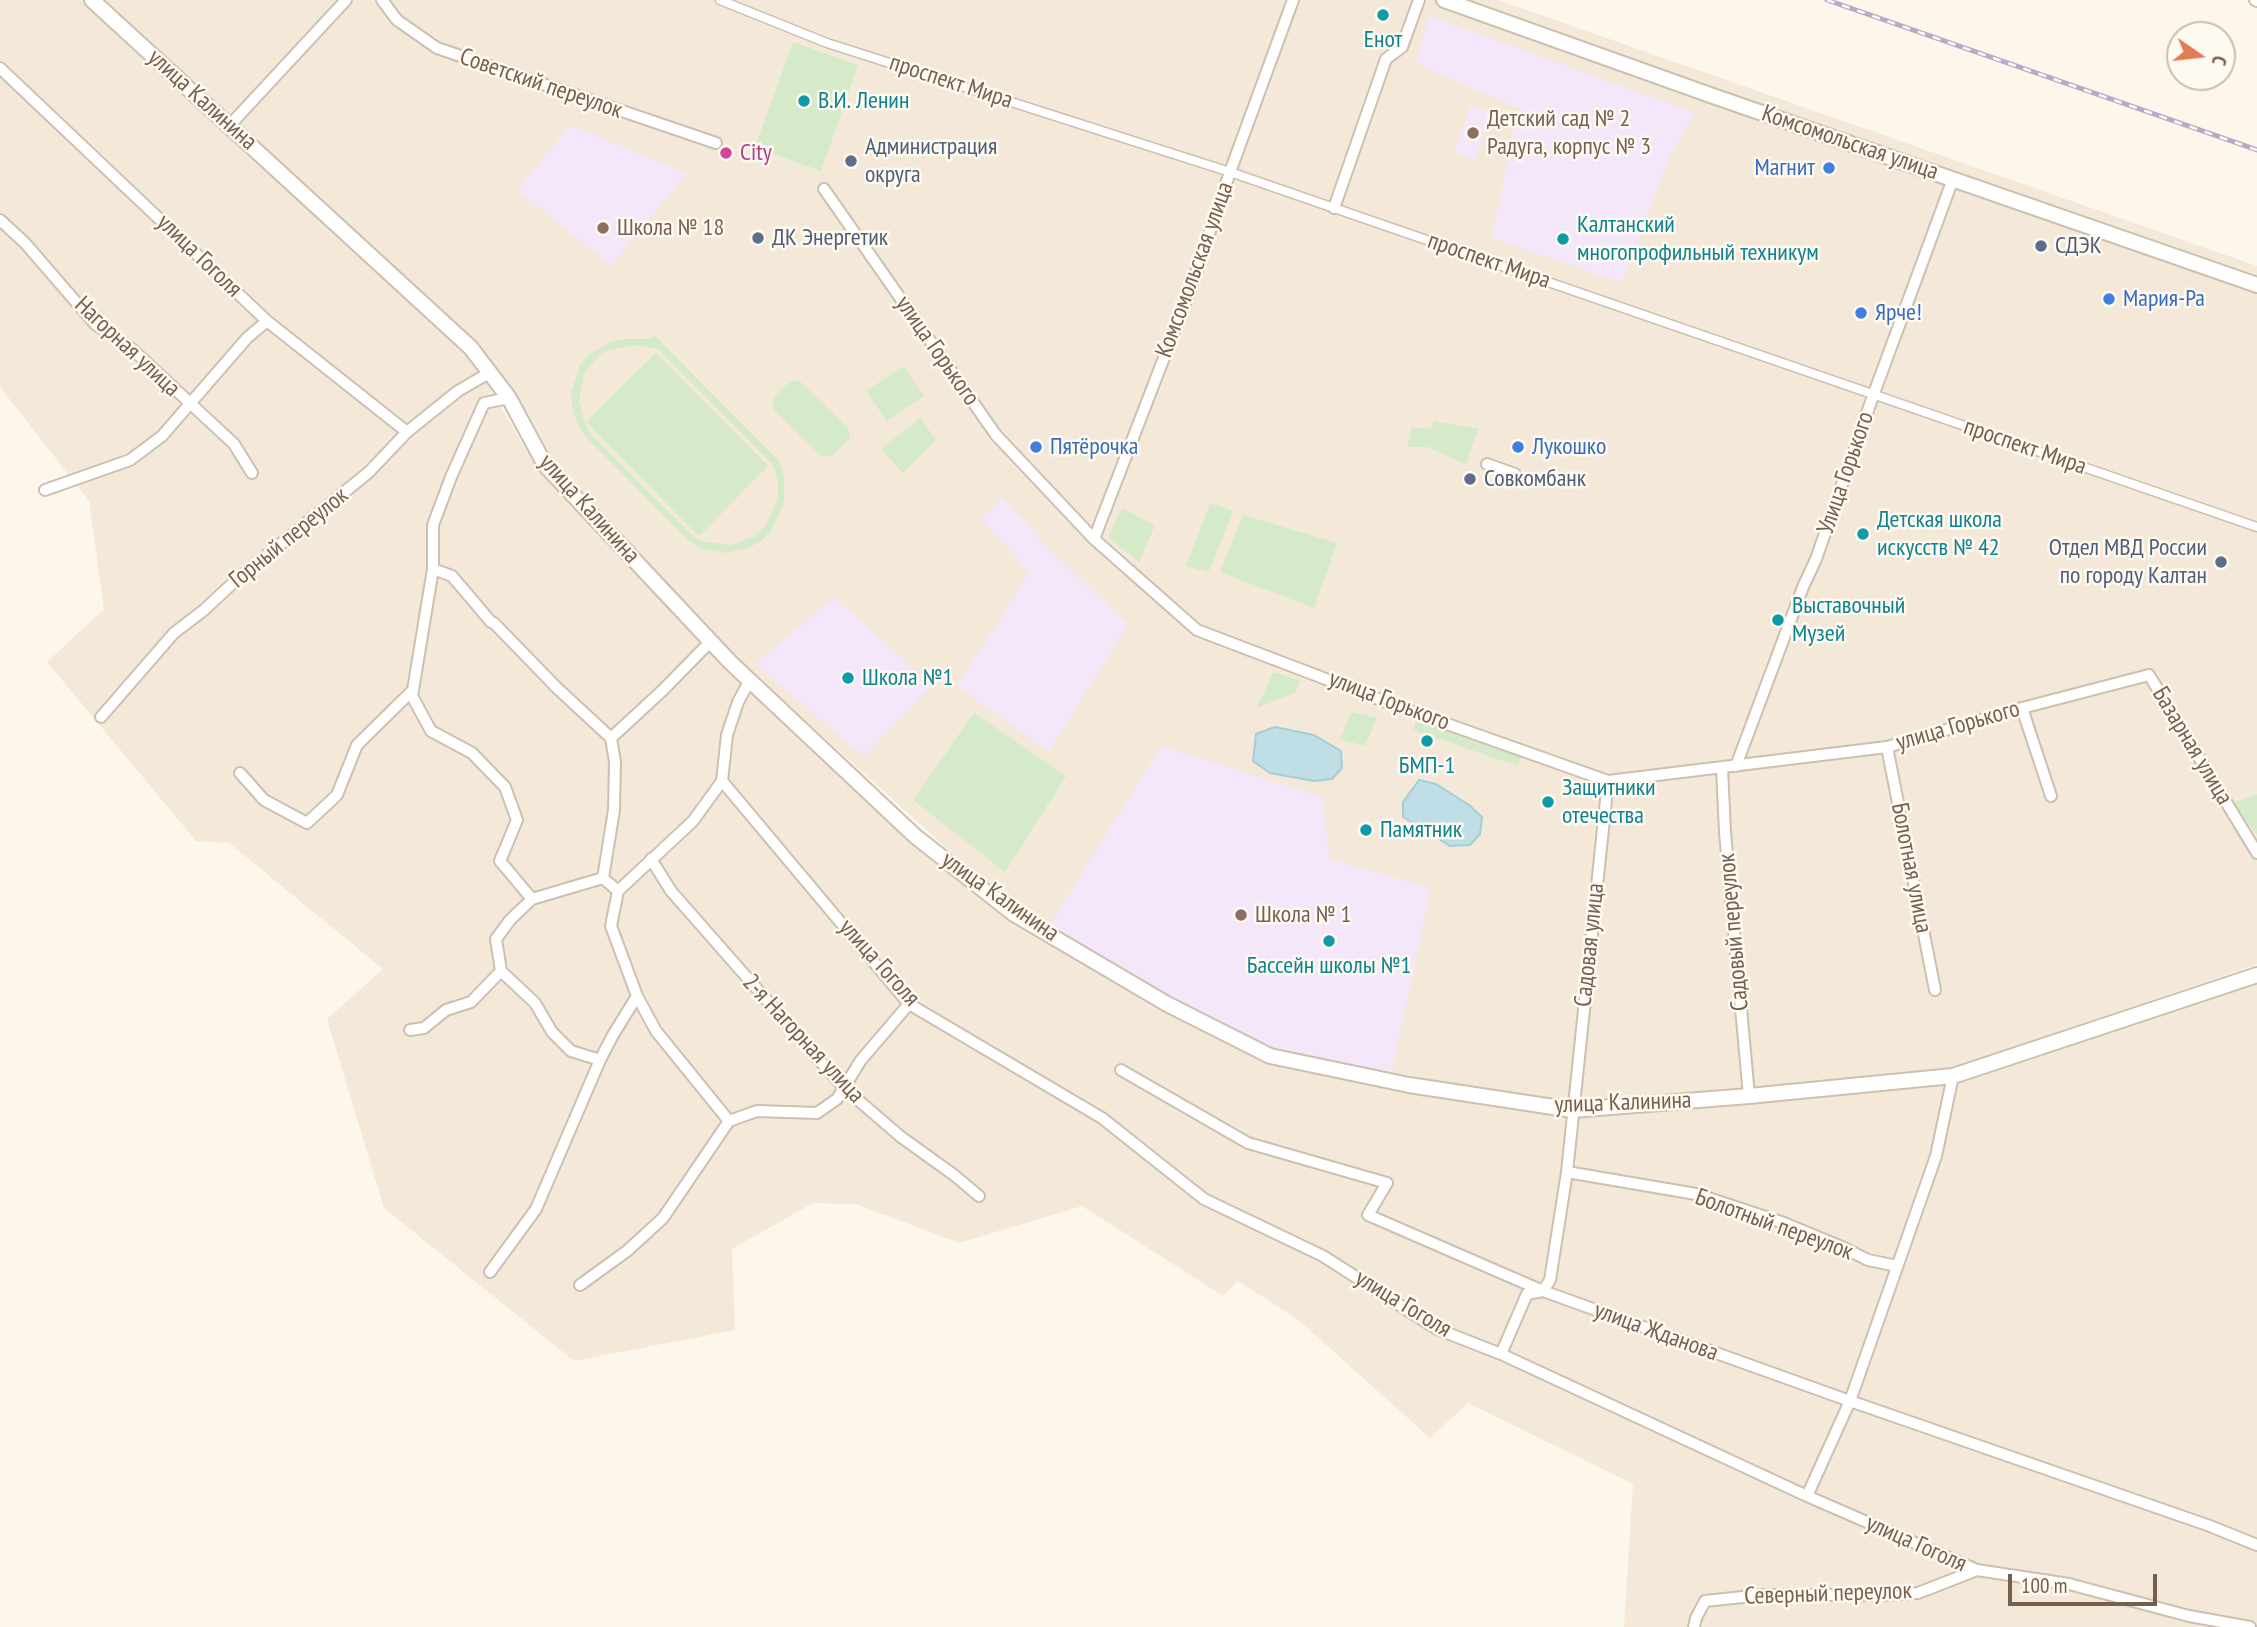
<!DOCTYPE html>
<html>
<head>
<meta charset="utf-8">
<style>
  body { margin:0 }
  #map { position:relative; width:2257px; height:1627px; overflow:hidden; background:#fcf6eb; font-family:"PT Sans Narrow",sans-serif }
  canvas { display:block }
  .north { position:absolute; left:2166px; top:21px; width:70px; height:70px; box-sizing:border-box; background:#fffaf1; border:2px solid #c9bcb0; border-radius:50%; rotate:104deg; font-size:19px; font-weight:700; line-height:28px; text-align:center; color:#775f4e }
  .north::after { content:''; display:block; margin:auto; width:24px; height:32px; background:#e17c54; clip-path:polygon(50% 0,100% 100%,50% 72%,0 100%) }
  .scale { position:absolute; left:2008px; top:1574px; width:149px; height:32px; box-sizing:border-box; border:4px solid #775f4e; border-top:0; padding-left:9px; font-size:21px; line-height:24px; white-space:nowrap; color:#775f4e; -webkit-text-stroke:5px #fffaf1; paint-order:stroke }
</style>
</head>
<body>
<div id="map">
<canvas width="2257" height="1627"></canvas>
<div class="north">С</div>
<div class="scale">100 m</div>
</div>
<script>
const context = document.querySelector('canvas').getContext('2d');
context.lineJoin = 'round';
function paint(path, color) {
  context.fillStyle = color;
  context.fill(path, 'evenodd');
}
function poly(rows) {
  const path = new Path2D();
  for (const r of rows) {
    path.moveTo(r[0], r[1]);
    for (let i = 2; i < r.length; i += 2) path.lineTo(r[i], r[i + 1]);
  }
  return path;
}
function strokePath(path, color, width, dash) {
  context.strokeStyle = color;
  context.lineWidth = width;
  context.lineCap = dash ? 'butt' : 'round';
  context.setLineDash(dash || []);
  context.stroke(path);
}
function write(font, color, halo, rows, align = 'center') {
  context.font = font + ' "PT Sans Narrow",sans-serif';
  context.lineWidth = 5;
  context.setLineDash([]);
  context.textBaseline = 'middle';
  context.strokeStyle = halo;
  context.fillStyle = color;
  for (const [text, x, y, turn = 0] of rows) {
    context.save();
    context.translate(x, y);
    context.rotate((+turn || 0) * Math.PI / 180);
    context.textAlign = isNaN(turn) ? turn : align;
    if (halo) context.strokeText(text, 0, 0);
    context.fillText(text, 0, 0);
    context.restore();
  }
}
const residential = poly([
  [0,0,88,0,467,349,535,465,711,652,951,873,1016,919,1270,1064,1580,1116,1943,1085,2257,984,2257,1627,1624,1627,1633,1484,1468,1403,1430,1438,1296,1318,1238,1281,1223,1296,1082,1206,959,1243,856,1204,813,1203,732,1249,735,1330,574,1361,384,1208,327,1019,383,969,229,843,196,841,47,662,104,609,89,501,0,387],
  [100,0,1498,0,2257,266,2257,964,1942,1072,1740,1092,1554,1103,1260,1047,1005,901,743,664,553,461,507,391]
]);
const education = poly([
  [1429,16,1695,113,1669,158,1622,283,1492,238,1514,127,1521,110,1416,63],
  [1470,106,1492,113,1475,160,1454,152],
  [570,125,687,173,611,266,517,190],
  [1002,497,1047,546,1128,625,1049,752,957,686,1029,573,981,518],
  [834,597,932,685,864,757,755,664],
  [1161,746,1321,796,1330,859,1431,888,1392,1072,1260,1047,1049,926]
]);
const green = poly([
  [793,42,858,65,821,171,755,147],
  [654,335,779,461,784,475,784,502,771,531,761,541,748,548,724,553,701,548,689,541,587,438,578,425,573,411,571,393,580,365,587,356,610,342,622,339,649,339],
  [635,345,658,349,774,466,778,485,778,497,766,525,755,536,731,545,706,542,694,537,592,435,586,426,579,400,584,373,600,354,611,349],
  [656,353,768,466,699,536,586,422],
  [904,366,924,396,887,421,866,391],
  [796,380,802,383,848,428,850,435,848,441,831,456,821,456,773,409,774,397,790,382],
  [920,418,936,440,903,473,881,449],
  [1434,421,1478,429,1466,464,1427,447,1407,447,1412,427,1431,429],
  [1210,503,1234,511,1208,572,1186,566],
  [1122,508,1155,525,1139,562,1108,537],
  [1243,515,1337,543,1314,608,1220,572],
  [1273,672,1300,680,1296,692,1257,708],
  [1352,712,1377,718,1365,746,1340,739],
  [974,713,1066,776,1005,872,913,800],
  [1416,719,1522,754,1518,766,1413,730],
  [2257,795,2257,834,2232,803]
]);
const water = poly([
  [1275,727,1314,735,1341,751,1342,768,1332,779,1314,781,1270,773,1253,761,1256,734,1275,727],
  [1419,780,1436,784,1469,805,1482,817,1480,834,1470,845,1450,846,1403,817,1403,802,1419,780]
]);
const pedestrian = poly([
  [720,0,827,43,1230,172,2257,527]
]);
const minor = poly([
  [382,0,397,20,437,48,716,143],
  [2255,0,2257,1],
  [0,68,267,321,407,432],
  [230,125,346,0],
  [824,189,996,435,1094,539,1197,630,1402,708,1608,781,1887,747,2022,708,2149,675,2257,853],
  [1334,208,1386,59,1402,47,1419,0],
  [0,220,25,243,95,324,132,349,234,444,252,473],
  [509,398,484,403,451,477,433,525,433,569,412,696,431,731,472,753,505,787,517,820,500,861,532,899],
  [1487,464,1515,474],
  [45,490,130,460,162,436,247,338,267,321],
  [1094,539,1189,293,1230,172,1293,0],
  [433,569,452,576,491,622],
  [494,623,557,688,611,738],
  [2022,708,2051,796],
  [101,717,174,633,204,610,234,582,369,472,407,432,458,391,489,373],
  [611,738,615,762,614,810,603,878,618,891,611,926,637,996,656,1031,729,1121],
  [611,738,663,690,711,641],
  [1887,747,1935,990],
  [1736,766,1803,587,1816,559,1873,396,1953,179],
  [1722,768,1725,832,1749,1096],
  [240,773,264,800,307,823,337,795,357,745,413,690],
  [722,781,909,1004,1102,1118,1204,1199,1323,1256,1437,1329,1501,1354,1807,1496,1977,1570,2069,1584,2189,1616,2250,1627],
  [651,859,671,891,843,1087,901,1137,954,1175,979,1196],
  [618,891,693,821,722,781,727,735,738,702,750,680],
  [501,971,535,1003,552,1032,571,1051,600,1060],
  [410,1030,424,1028,446,1010,471,1002,501,971,496,939,510,920,532,899,603,878],
  [1121,1070,1248,1143,1387,1183,1368,1215,1543,1291,1850,1401,2210,1526,2257,1545],
  [1567,1172,1696,1194,1784,1223,1842,1247,1868,1260,1897,1266],
  [490,1272,536,1209,600,1060,613,1035,637,996],
  [580,1285,627,1251,663,1218,729,1121,757,1111,817,1113,837,1099,861,1060,909,1004],
  [1501,1354,1527,1294,1543,1291,1550,1280,1567,1172,1608,781],
  [1807,1496,1850,1401,1936,1156,1953,1076],
  [1694,1627,1696,1618,1705,1601,1762,1595,1881,1595,1918,1593,1977,1570]
]);
const tertiary = poly([
  [92,0,471,348,509,398,545,465,730,662,915,836,1014,914,1167,1004,1270,1056,1409,1085,1573,1110,1749,1096,1953,1076,2257,975],
  [1444,0,1713,96,2257,285]
]);
const rail = poly([
  [1827,0,2257,150]
]);
const markers = [
  [1383,15,7,"#0f9aa8"],
  [804,101,7,"#0f9aa8"],
  [1473,133,7,"#8d6e63"],
  [726,153,7,"#d1479c"],
  [851,161,7,"#5c6f8a"],
  [1829,168,7,"#3f7fe0"],
  [603,228,7,"#8d6e63"],
  [758,238,7,"#5c6f8a"],
  [1563,239,7,"#0f9aa8"],
  [2041,246,7,"#5c6f8a"],
  [2109,299,7,"#3f7fe0"],
  [1861,313,7,"#3f7fe0"],
  [1036,447,7,"#3f7fe0"],
  [1518,447,7,"#3f7fe0"],
  [1470,479,7,"#5c6f8a"],
  [1863,534,7,"#0f9aa8"],
  [2221,562,7,"#5c6f8a"],
  [1778,620,7,"#0f9aa8"],
  [848,678,7,"#0f9aa8"],
  [1427,741,7,"#0f9aa8"],
  [1548,802,7,"#0f9aa8"],
  [1366,830,7,"#0f9aa8"],
  [1241,915,7,"#8d6e63"],
  [1329,941,7,"#0f9aa8"]
];
const cultureNames = [
  ["Енот",1383,40,"center"],
  ["В.И. Ленин",818,101],
  ["Калтанский",1577,225],
  ["многопрофильный техникум",1577,253],
  ["Детская школа",1877,520],
  ["искусств № 42",1877,548],
  ["Выставочный",1792,606],
  ["Музей",1792,634],
  ["Школа №1",862,678],
  ["БМП-1",1427,766,"center"],
  ["Защитники",1562,788],
  ["отечества",1562,816],
  ["Памятник",1380,830],
  ["Бассейн школы №1",1329,966,"center"]
];
const streetNames = [
  ["проспект Мира",951,82,18],
  ["Советский переулок",541,84,19],
  ["улица Калинина",202,100,42],
  ["Комсомольская улица",1850,143,19],
  ["улица Гоголя",199,256,44],
  ["проспект Мира",1489,261,19],
  ["Комсомольская улица",1195,270,-70],
  ["Нагорная улица",127,347,43],
  ["улица Горького",937,351,55],
  ["проспект Мира",2025,447,19],
  ["Улица Горького",1846,473,-71],
  ["улица Калинина",589,509,48],
  ["Горный переулок",289,538,-39],
  ["улица Горького",1389,701,21],
  ["улица Горького",1958,726,-16],
  ["Базарная улица",2192,746,59],
  ["Болотная улица",1911,868,79],
  ["улица Калинина",1000,897,35],
  ["Садовый переулок",1734,932,-95],
  ["Садовая улица",1590,945,-84],
  ["улица Гоголя",879,963,48],
  ["2-я Нагорная улица",803,1039,47],
  ["улица Калинина",1623,1103,-2],
  ["Болотный переулок",1774,1225,20],
  ["улица Гоголя",1403,1304,31],
  ["улица Жданова",1656,1332,20],
  ["улица Гоголя",1916,1544,24],
  ["Северный переулок",1828,1594,-2]
];
const educationNames = [
  ["Детский сад № 2",1487,119],
  ["Радуга, корпус № 3",1487,147],
  ["Школа № 18",617,228],
  ["Школа № 1",1255,915]
];
const serviceNames = [
  ["Администрация",865,147],
  ["округа",865,175],
  ["ДК Энергетик",772,238],
  ["СДЭК",2055,246],
  ["Совкомбанк",1484,479],
  ["Отдел МВД России",2207,548,"right"],
  ["по городу Калтан",2207,576,"right"]
];
const hotelNames = [
  ["City",740,153]
];
const shopNames = [
  ["Магнит",1815,168,"right"],
  ["Мария-Ра",2123,299],
  ["Ярче!",1875,313],
  ["Пятёрочка",1050,447],
  ["Лукошко",1532,447]
];
paint(residential, '#f4e9d9');
paint(education, '#f3e7f9');
paint(green, '#d4eac9');
paint(water, '#bfdee6');
strokePath(water, '#a5cdd7', 2);
strokePath(pedestrian, '#cebfb0', 11);
strokePath(minor, '#cebfb0', 14);
strokePath(tertiary, '#cebfb0', 18);
strokePath(pedestrian, '#fff', 8);
strokePath(minor, '#fff', 10);
strokePath(tertiary, '#fff', 14);
strokePath(rail, '#baa8c7', 5);
strokePath(rail, '#fffaf1', 2.5, [8]);
for (const [x, y, r, color] of markers) {
  const dot = new Path2D();
  dot.arc(x, y, r, 0, 2 * Math.PI);
  context.fillStyle = color;
  context.fill(dot);
  strokePath(dot, '#fffaf1', 2.5);
}
write('24px', '#0d838f', '#fffaf1', cultureNames, 'left');
write('24px', '#775f4e', '#fffaf1', streetNames);
write('24px', '#785e54', '#fffaf1', educationNames, 'left');
write('24px', '#4e5e75', '#fffaf1', serviceNames, 'left');
write('24px', '#b23c85', '#fffaf1', hotelNames, 'left');
write('24px', '#366cbe', '#fffaf1', shopNames, 'left');
</script>
</body>
</html>
